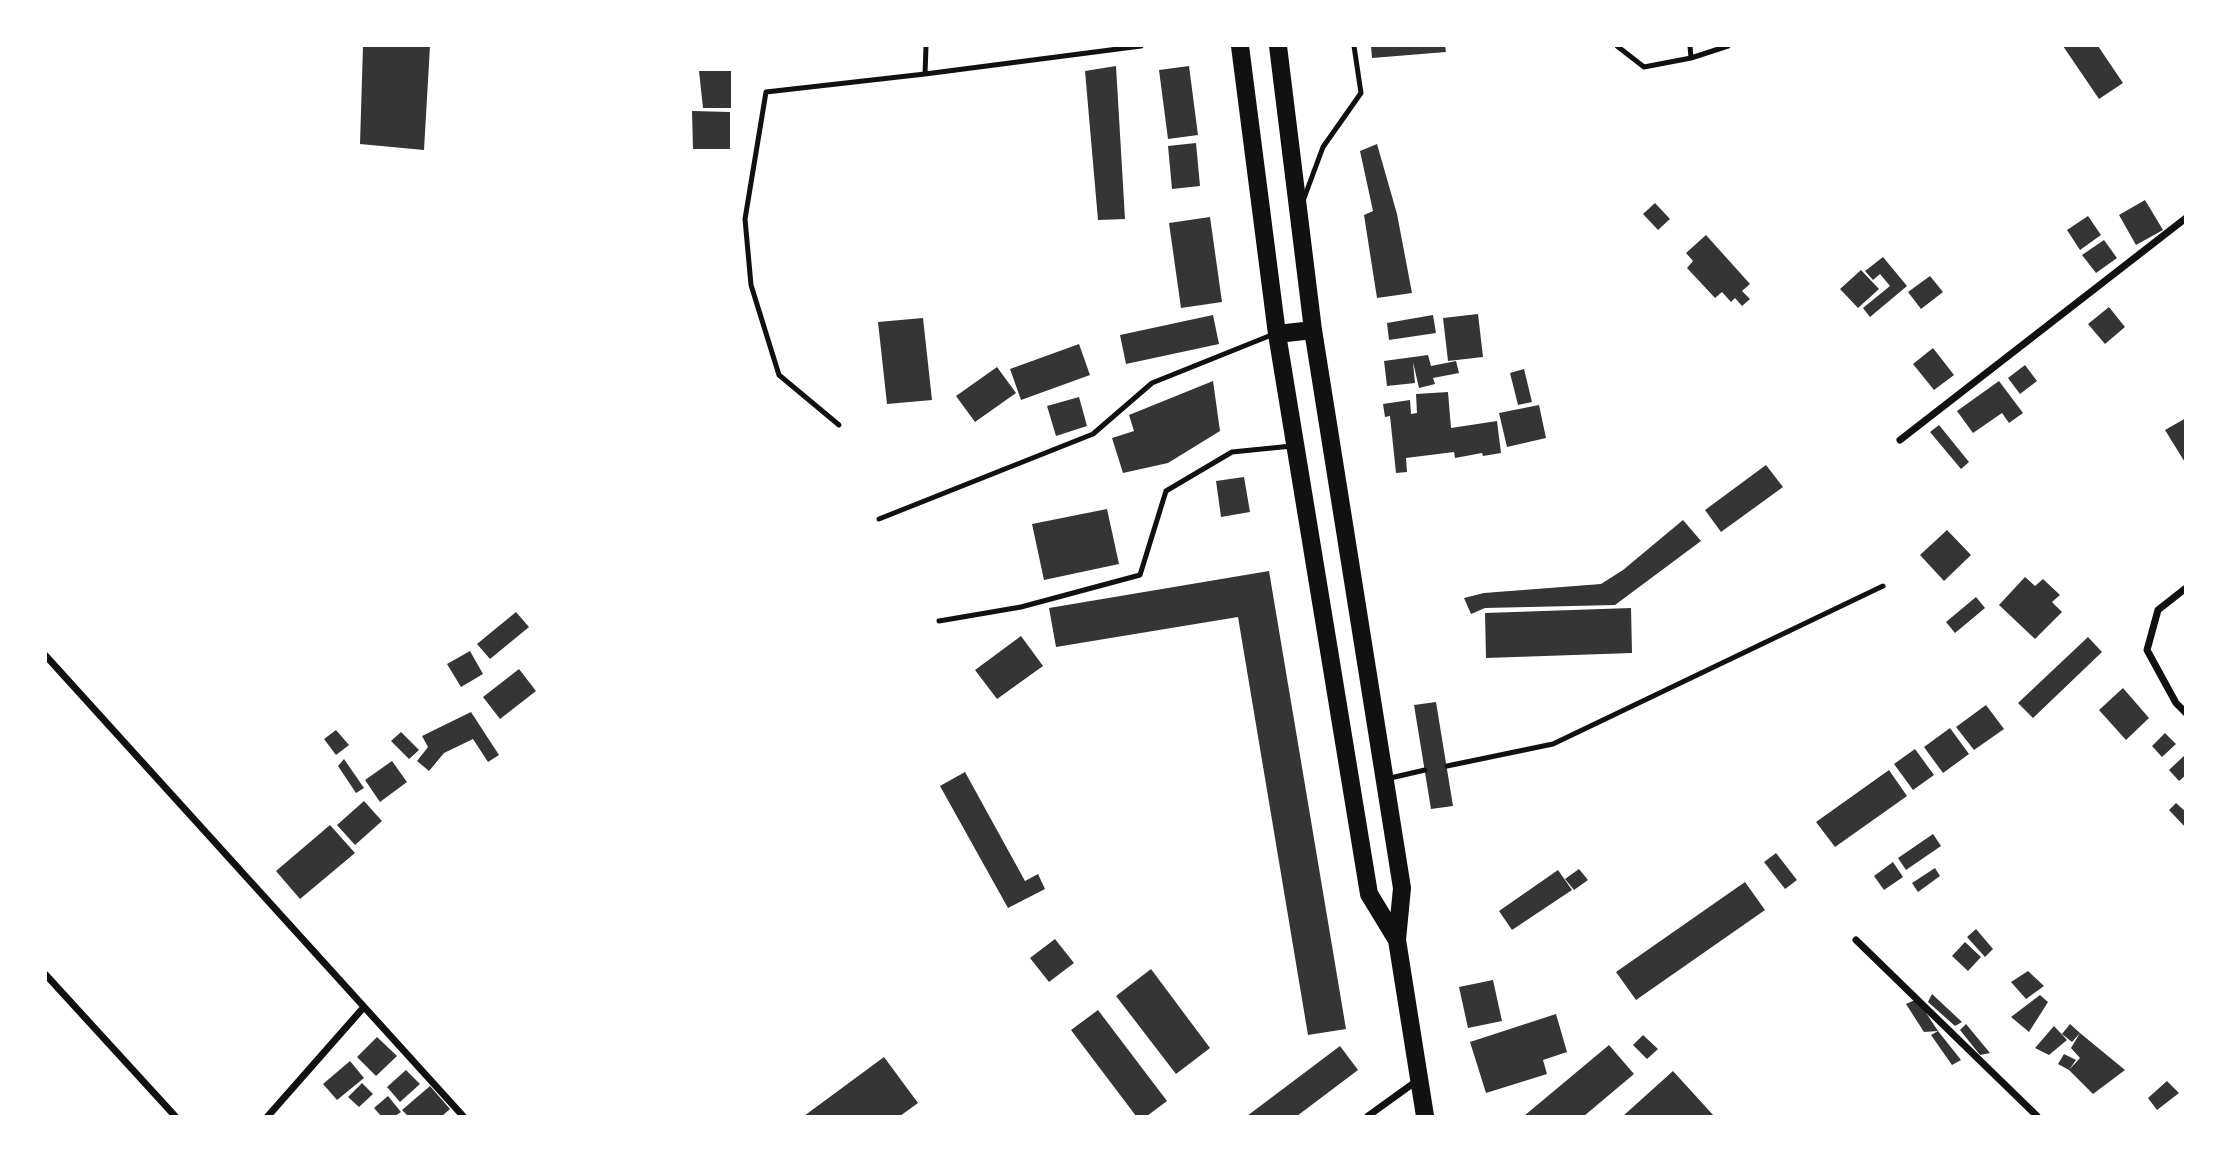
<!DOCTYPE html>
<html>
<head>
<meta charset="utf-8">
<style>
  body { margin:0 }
  #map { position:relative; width:2231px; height:1162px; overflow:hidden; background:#fff; font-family:"Noto Sans",sans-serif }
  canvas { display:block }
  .frame { position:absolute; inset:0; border:47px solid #fff; pointer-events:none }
</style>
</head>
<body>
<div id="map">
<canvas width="2231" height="1162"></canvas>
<div class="frame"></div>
</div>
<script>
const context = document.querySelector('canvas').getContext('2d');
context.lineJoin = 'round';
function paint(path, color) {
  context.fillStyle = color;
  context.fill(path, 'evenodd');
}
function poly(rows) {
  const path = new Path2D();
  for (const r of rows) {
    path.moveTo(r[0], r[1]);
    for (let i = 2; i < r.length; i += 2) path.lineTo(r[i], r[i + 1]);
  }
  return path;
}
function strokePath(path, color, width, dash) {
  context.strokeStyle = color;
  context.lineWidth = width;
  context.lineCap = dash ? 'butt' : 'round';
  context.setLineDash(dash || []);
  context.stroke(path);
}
const building = poly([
  [363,46,430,46,424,150,360,144],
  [1371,46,1445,46,1446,52,1372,58],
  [2063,46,2098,46,2123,83,2099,99],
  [1116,66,1125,219,1098,220,1085,71],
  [1189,66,1198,135,1168,139,1159,70],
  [699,71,731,71,731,108,703,108],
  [692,111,730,112,730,149,693,149],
  [1196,143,1200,186,1172,189,1168,146],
  [1377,144,1397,214,1412,293,1377,298,1364,215,1373,211,1360,151],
  [2145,200,2163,230,2136,245,2119,215],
  [1655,203,1670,219,1658,230,1643,214],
  [2088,216,2101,235,2080,250,2067,230],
  [1210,217,1222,302,1181,308,1169,223],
  [1706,235,1750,284,1742,291,1750,299,1742,306,1735,298,1731,302,1722,292,1715,298,1687,268,1693,261,1686,253],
  [2104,240,2117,258,2096,273,2082,255],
  [1883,257,1907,286,1870,317,1863,308,1890,286,1880,274,1873,280,1865,271],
  [1861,270,1879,289,1858,308,1840,289],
  [1930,276,1943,292,1921,309,1908,292],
  [2109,307,2125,327,2105,344,2088,324],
  [1478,314,1483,357,1448,361,1443,318],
  [1213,315,1219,344,1126,364,1120,335],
  [1433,315,1436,333,1389,340,1387,323],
  [923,318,932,400,887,404,878,322],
  [1079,344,1090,375,1021,400,1010,369],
  [1933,348,1954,375,1934,390,1913,364],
  [1428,355,1431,366,1456,361,1459,373,1433,378,1435,384,1419,388,1413,362,1415,383,1387,386,1384,361],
  [2025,365,2037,381,2020,394,2008,378],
  [997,367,1016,393,975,422,956,396],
  [1524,369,1532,402,1518,405,1510,373],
  [1213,381,1220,431,1168,463,1123,473,1112,438,1134,431,1129,415],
  [1999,381,2023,413,2009,423,2002,413,1973,433,1957,411],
  [1448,392,1451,428,1497,421,1501,453,1483,456,1482,453,1455,458,1454,452,1406,458,1407,472,1396,473,1390,416,1385,417,1383,404,1410,400,1411,414,1417,413,1416,394],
  [1079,397,1087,426,1056,436,1047,406],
  [1539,405,1546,438,1507,447,1499,413],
  [2186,418,2186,464,2165,430],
  [1939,425,1969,462,1961,469,1930,432],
  [1766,465,1783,487,1721,532,1705,510],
  [1244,477,1250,512,1221,517,1216,481],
  [1107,509,1119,564,1044,580,1032,524],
  [1683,520,1701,541,1615,605,1485,608,1471,614,1464,598,1484,593,1601,584,1623,570],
  [1947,530,1971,555,1944,581,1920,555],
  [1269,571,1346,1029,1308,1035,1238,617,1056,647,1049,608],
  [2025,577,2035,586,2043,579,2060,595,2052,602,2062,612,2035,639,1999,605],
  [1976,597,1985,608,1955,633,1946,622],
  [1631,608,1632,653,1486,658,1485,613],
  [516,612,529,627,490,659,477,644],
  [1021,636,1043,666,997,699,975,670],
  [2088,637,2102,652,2033,718,2018,703],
  [470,651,483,674,461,687,447,664],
  [519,669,536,691,500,719,483,697],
  [2123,688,2149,718,2126,740,2099,710],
  [1436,702,1453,806,1431,809,1414,705],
  [1986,705,2004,729,1974,750,1956,727],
  [471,712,499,755,488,762,473,739,444,753,429,771,417,761,428,747,422,736],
  [1950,728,1969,754,1943,773,1924,747],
  [336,730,349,745,336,755,324,739],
  [401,732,419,750,409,759,391,741],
  [2165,733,2176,744,2162,757,2152,746],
  [1915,749,1934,775,1913,790,1894,764],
  [2186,754,2186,775,2179,781,2169,770],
  [344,759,364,788,356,793,338,766],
  [392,761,407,782,380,802,365,780],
  [1889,770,1907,796,1835,847,1816,822],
  [965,772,1025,881,1038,874,1045,889,1008,908,940,786],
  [364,801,382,821,355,845,337,825],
  [2176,803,2186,812,2186,828,2169,810],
  [330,825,355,853,300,899,276,871],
  [1933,834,1941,846,1906,870,1898,858],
  [1776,853,1797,880,1785,889,1764,862],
  [1893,862,1903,877,1884,890,1874,876],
  [1935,868,1940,876,1918,892,1912,883],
  [1579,869,1588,880,1574,890,1565,879],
  [1558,870,1572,890,1512,930,1499,911],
  [1745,882,1765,910,1636,1000,1616,972],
  [1976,929,1993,949,1985,957,1967,937],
  [1055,939,1074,963,1049,982,1030,958],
  [1965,942,1981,957,1968,971,1952,956],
  [1151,969,1210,1048,1176,1074,1116,996],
  [2028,971,2044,986,2026,999,2011,982],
  [1493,980,1502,1021,1468,1028,1459,987],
  [1932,994,1962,1022,1955,1026,1928,1002],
  [2040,995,2048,1002,2029,1032,2011,1017],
  [1917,999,1938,1031,1924,1032,1906,1004],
  [1098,1010,1167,1101,1147,1116,1136,1116,1071,1030],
  [1556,1014,1567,1052,1543,1060,1547,1074,1486,1093,1470,1042],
  [1966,1024,1990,1053,1980,1055,1960,1030],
  [2070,1024,2080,1033,2072,1042,2062,1034],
  [2054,1026,2067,1040,2049,1055,2035,1048],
  [1938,1031,1961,1060,1952,1065,1931,1035],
  [2080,1033,2125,1070,2093,1094,2069,1070,2080,1058,2071,1048],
  [1643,1035,1658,1049,1647,1059,1633,1045],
  [377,1037,397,1056,376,1076,357,1057],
  [1609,1045,1634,1074,1584,1116,1524,1116],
  [1340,1046,1358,1070,1297,1116,1247,1116],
  [2064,1054,2076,1060,2069,1070,2058,1064],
  [884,1057,918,1103,900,1116,804,1116],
  [350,1061,364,1078,337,1100,323,1084],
  [406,1070,420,1084,400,1102,387,1087],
  [1673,1071,1714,1116,1623,1116],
  [2167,1081,2179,1093,2157,1110,2148,1098],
  [362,1083,373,1094,359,1107,348,1097],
  [430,1086,450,1109,442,1116,408,1116,402,1110],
  [388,1096,401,1112,395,1116,381,1116,374,1108]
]);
const service = poly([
  [1617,46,1644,67,1691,58,1728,46],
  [1690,46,1691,58],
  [925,74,926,46],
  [1303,201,1323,147,1361,93,1354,46],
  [839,425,779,375,751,285,745,219,766,92,925,74,1141,46],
  [879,519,1093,434,1152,383,1274,334],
  [939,621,1021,607,1140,575,1166,491,1232,452,1292,446],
  [1447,766,1553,744,1883,586],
  [1386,779,1425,770]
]);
const minor = poly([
  [1900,440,2186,218],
  [2186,588,2158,610,2147,650,2176,703,2186,713],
  [46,656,463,1116],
  [1856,940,2037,1116],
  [46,975,175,1116],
  [268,1116,364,1007],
  [1368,1116,1418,1080]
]);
const trunk = poly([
  [1240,46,1277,334,1369,894,1397,940],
  [1278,46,1313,330,1402,888,1397,940,1425,1116],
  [1277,334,1313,330]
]);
paint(building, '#353535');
strokePath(service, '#111', 5);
strokePath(minor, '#111', 7);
strokePath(trunk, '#111', 18);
</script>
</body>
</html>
